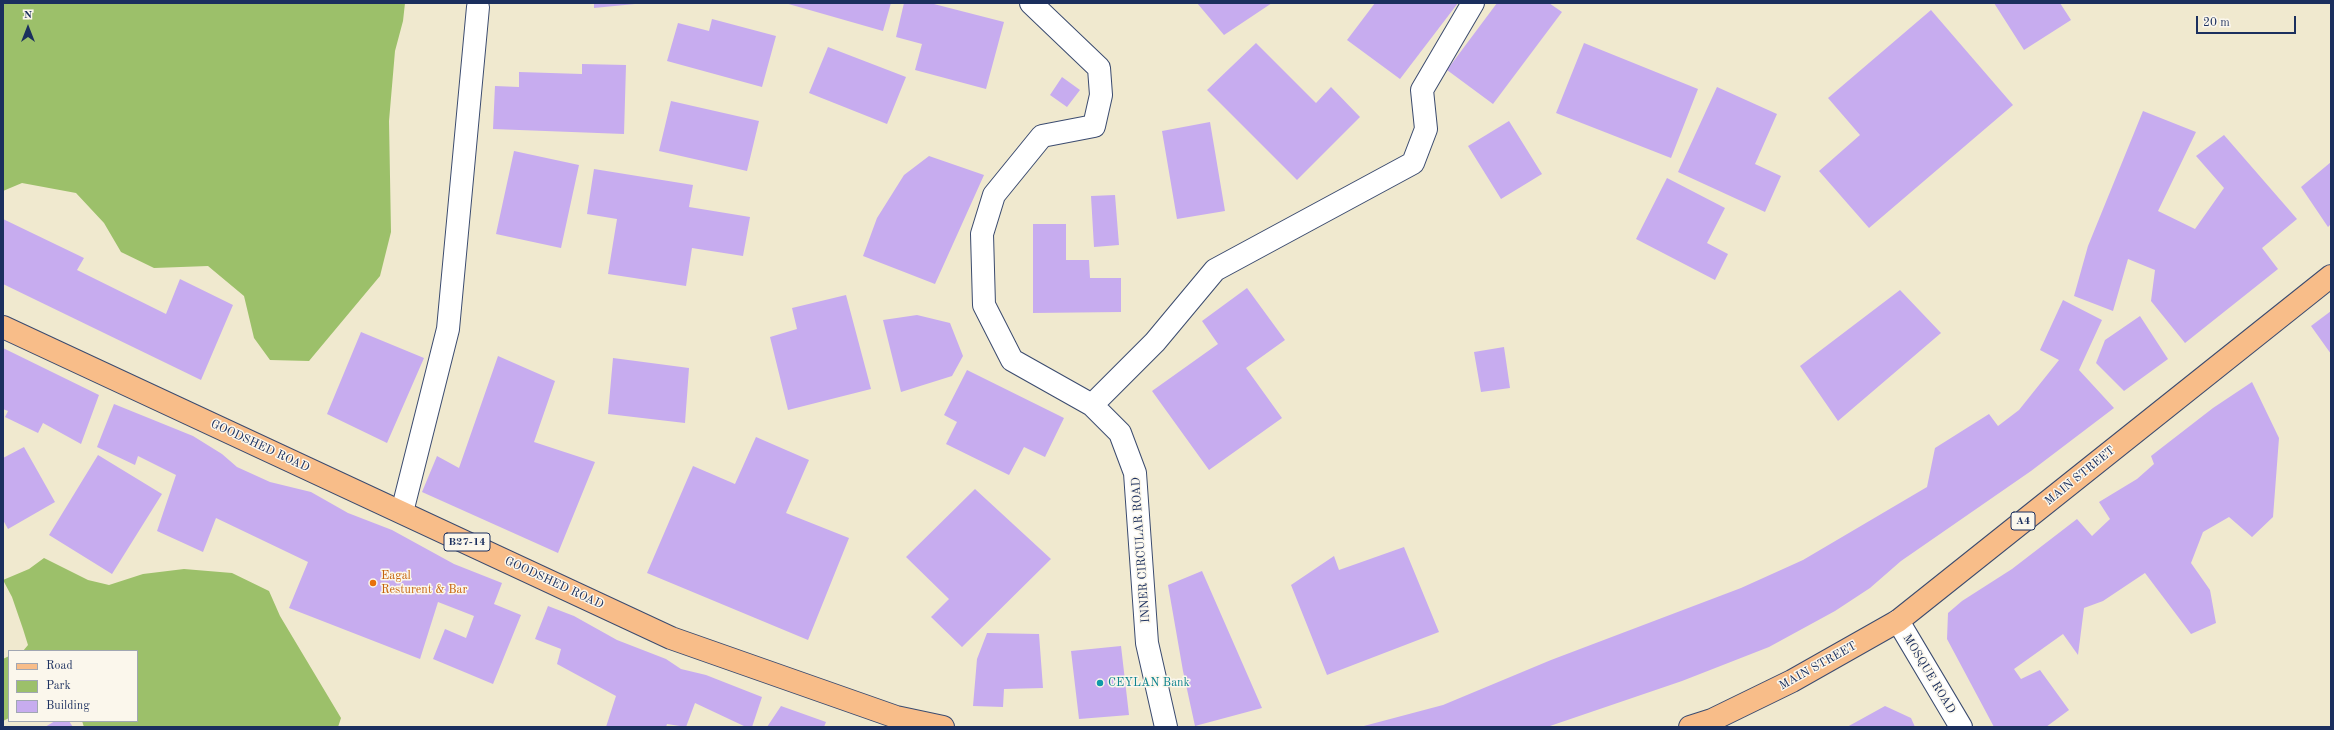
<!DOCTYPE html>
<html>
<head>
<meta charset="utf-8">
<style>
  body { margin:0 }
  #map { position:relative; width:2334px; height:730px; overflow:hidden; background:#f0e9cf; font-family:"Old Standard TT",serif }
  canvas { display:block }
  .frame { position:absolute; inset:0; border:4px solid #1b2f5e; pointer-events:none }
  .legend { position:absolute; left:8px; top:650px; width:130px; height:72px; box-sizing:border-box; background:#fbf7ec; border:1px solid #a1a7b3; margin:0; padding:5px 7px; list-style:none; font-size:12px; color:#1b2f5e }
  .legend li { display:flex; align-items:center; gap:8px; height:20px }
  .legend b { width:20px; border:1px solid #a1a7b3 }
  .north { position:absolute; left:8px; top:8px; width:40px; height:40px; -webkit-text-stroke:3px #fbf7ec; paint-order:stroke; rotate:0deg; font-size:11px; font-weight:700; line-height:16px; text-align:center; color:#1b2f5e }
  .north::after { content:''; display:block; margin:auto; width:14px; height:18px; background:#1b2f5e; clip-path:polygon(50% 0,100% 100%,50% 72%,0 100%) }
  .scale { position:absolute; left:2196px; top:16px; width:100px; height:18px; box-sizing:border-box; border:2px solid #1b2f5e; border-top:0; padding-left:5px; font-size:12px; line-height:14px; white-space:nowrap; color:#1b2f5e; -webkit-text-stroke:3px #fbf7ec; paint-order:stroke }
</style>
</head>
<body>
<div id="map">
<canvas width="2334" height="730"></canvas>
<div class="frame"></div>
<ul class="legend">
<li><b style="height:5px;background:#f8bd89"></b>Road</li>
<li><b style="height:11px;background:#9cc06a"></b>Park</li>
<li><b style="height:11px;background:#c7acef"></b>Building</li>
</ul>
<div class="north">N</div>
<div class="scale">20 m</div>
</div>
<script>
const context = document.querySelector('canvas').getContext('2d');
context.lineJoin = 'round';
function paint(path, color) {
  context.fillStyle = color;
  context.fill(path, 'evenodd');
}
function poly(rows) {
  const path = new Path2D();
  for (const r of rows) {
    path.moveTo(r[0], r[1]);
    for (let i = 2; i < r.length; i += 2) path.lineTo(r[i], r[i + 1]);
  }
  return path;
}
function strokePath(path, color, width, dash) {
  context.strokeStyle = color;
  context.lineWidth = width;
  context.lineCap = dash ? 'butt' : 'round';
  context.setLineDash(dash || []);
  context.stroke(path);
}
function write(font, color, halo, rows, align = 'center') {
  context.font = font + ' "Old Standard TT",serif';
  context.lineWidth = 3;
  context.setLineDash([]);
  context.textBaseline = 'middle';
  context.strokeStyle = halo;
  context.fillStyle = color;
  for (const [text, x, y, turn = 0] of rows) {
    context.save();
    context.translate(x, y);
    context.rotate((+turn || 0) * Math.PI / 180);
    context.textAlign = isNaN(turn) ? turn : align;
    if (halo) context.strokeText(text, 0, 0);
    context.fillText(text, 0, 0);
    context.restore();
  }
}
const green = poly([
  [3,3,405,3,403,21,395,51,389,121,391,232,380,276,309,361,270,360,254,338,244,296,208,266,154,268,121,252,104,223,76,193,22,183,3,191],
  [44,558,88,580,109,585,143,574,184,569,232,573,269,591,280,616,341,718,338,727,84,727,82,721,137,721,137,651,23,651,28,645,23,629,12,597,3,580,29,569],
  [9,656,9,718,3,721,3,659]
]);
const building = poly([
  [594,3,635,3,635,4,594,8],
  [785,3,891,3,883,31],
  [904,3,930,3,1004,22,986,89,915,70,922,44,896,37],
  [1197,3,1272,3,1224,35],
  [1375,3,1458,3,1400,79,1347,40],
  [1497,3,1549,3,1562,12,1493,104,1447,70],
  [1994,3,2060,3,2071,20,2024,50],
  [1931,10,2013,105,1869,228,1819,171,1860,135,1828,98],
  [712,19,776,36,762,87,667,61,678,23,709,31],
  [1256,43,1316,103,1331,87,1360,117,1297,180,1207,90],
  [1584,43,1698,89,1671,158,1556,113],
  [828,47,906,77,887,124,809,93],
  [582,64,626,65,624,134,493,129,495,86,519,87,519,72,582,74],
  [1062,77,1080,90,1067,107,1050,95],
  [1717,87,1777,114,1755,164,1781,176,1765,212,1678,172],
  [671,101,759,121,747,171,659,151],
  [2143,111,2196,132,2158,211,2195,229,2224,188,2196,156,2224,135,2297,219,2262,248,2278,269,2185,343,2151,301,2155,270,2128,259,2113,311,2074,296,2088,246],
  [1509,121,1542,174,1501,199,1468,146],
  [1210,122,1225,211,1177,219,1162,131],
  [514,151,579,165,561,248,496,234],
  [929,156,984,175,935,284,863,256,877,218,904,175],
  [2331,162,2331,224,2328,227,2301,187],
  [594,169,693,185,689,207,750,217,743,256,692,248,686,286,608,274,617,219,587,214],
  [1667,178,1725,208,1707,243,1728,254,1715,280,1636,239],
  [1115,195,1119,245,1094,247,1091,196],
  [3,219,84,258,77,270,166,314,180,279,233,305,201,380,3,284],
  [1033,224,1066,224,1066,260,1089,260,1090,278,1121,278,1121,312,1033,313],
  [1247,288,1285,340,1246,368,1282,418,1209,470,1152,391,1218,344,1202,321],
  [1900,290,1941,333,1838,421,1800,366],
  [846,295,871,389,788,410,770,337,797,329,792,308],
  [2063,300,2102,320,2079,370,2114,408,2031,471,1901,561,1870,588,1835,611,1769,647,1682,681,1547,727,1360,727,1443,705,1551,660,1741,588,1803,560,1927,487,1935,448,1989,414,1998,426,2019,410,2059,360,2040,350],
  [2331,311,2331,354,2311,326],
  [917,315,950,323,963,356,952,376,901,392,883,320],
  [2140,316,2168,359,2124,391,2096,363,2105,340],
  [361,332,424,358,387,443,327,414],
  [1504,347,1510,388,1481,392,1474,352],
  [3,348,99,395,81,444,43,423,38,433,5,417,8,411,3,409],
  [498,356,555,381,534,442,595,462,558,553,422,492,437,456,459,468],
  [613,358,689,368,685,423,608,414],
  [967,370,1064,418,1045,457,1024,447,1009,475,946,444,957,422,944,415],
  [2252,382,2279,438,2273,517,2252,537,2229,517,2203,532,2191,563,2210,590,2216,623,2191,634,2145,573,2103,601,2084,608,2078,655,2063,634,2014,669,2021,679,2040,670,2069,710,2046,727,1994,727,1947,639,1948,613,1962,601,2012,569,2077,519,2092,536,2110,519,2099,502,2137,479,2154,464,2151,456,2213,408],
  [114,404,193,436,222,454,237,467,270,482,311,492,348,513,392,530,454,564,502,583,494,604,521,615,493,684,433,659,445,629,466,638,474,616,438,602,420,659,289,608,308,562,216,518,203,552,157,531,176,475,138,456,135,465,97,447],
  [756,437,809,460,786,513,849,538,808,640,647,573,693,466,735,484],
  [24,447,55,502,8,529,3,520,3,458],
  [98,455,162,494,112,574,49,535],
  [975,489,1051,559,962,647,931,617,949,599,906,557],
  [1404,547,1439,632,1327,675,1291,585,1334,556,1339,570],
  [1202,571,1262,708,1195,726,1183,671,1168,585],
  [548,606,574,616,617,640,666,659,681,669,706,675,762,697,752,727,746,727,695,703,686,727,667,724,666,727,606,727,616,696,557,664,561,649,535,639],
  [987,633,1039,634,1043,688,1004,689,1003,707,973,706,977,659],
  [1121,646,1129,715,1079,719,1071,651],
  [781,706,826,722,824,727,767,727],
  [1885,706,1911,718,1915,727,1847,727],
  [55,721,69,721,73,727,45,727]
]);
const minor = poly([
  [1031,3,1099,68,1101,95,1094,126,1042,136,994,195,982,234,984,305,1012,360,1092,405,1120,433,1135,473,1147,643,1166,727],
  [1092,405,1155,342,1215,270,1413,163,1426,129,1422,90,1473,3],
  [402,512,448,329,478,7],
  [1898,621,1961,727]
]);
const major = poly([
  [3,327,671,638,896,717,943,727]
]);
const highway = poly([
  [1690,727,1712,720,1792,681,1898,621,2331,276]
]);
const markers = [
  [373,583,4,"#e8710a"],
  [1100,683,4,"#0f9aa8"]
];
const shields = [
  [2023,521,24],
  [467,542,46]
];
const shieldNames = [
  ["A4",2023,521],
  ["B27-14",467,542]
];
const streetNames = [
  ["GOODSHED ROAD",260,446,25],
  ["MAIN STREET",2080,476,-39],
  ["INNER CIRCULAR ROAD",1141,550,-94],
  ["GOODSHED ROAD",554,583,25],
  ["MAIN STREET",1818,666,-29],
  ["MOSQUE ROAD",1929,674,59]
];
const foodNames = [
  ["Eagal",381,576],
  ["Resturent & Bar",381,590]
];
const cultureNames = [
  ["CEYLAN Bank",1108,683]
];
paint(green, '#9cc06a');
paint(building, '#c7acef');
strokePath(minor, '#3b4b6f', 24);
strokePath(major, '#3b4b6f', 24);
strokePath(highway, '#3b4b6f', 24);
strokePath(minor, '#fff', 22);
strokePath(major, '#f8bd89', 22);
strokePath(highway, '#f8bd89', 22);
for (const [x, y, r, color] of markers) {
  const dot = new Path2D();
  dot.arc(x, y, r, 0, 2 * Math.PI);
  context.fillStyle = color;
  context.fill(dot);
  strokePath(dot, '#fbf7ec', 1.5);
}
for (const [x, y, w] of shields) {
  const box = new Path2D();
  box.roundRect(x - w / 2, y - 9, w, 18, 3);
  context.fillStyle = '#fbf7ec';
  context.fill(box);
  strokePath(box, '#1b2f5e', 1);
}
write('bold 11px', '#1b2f5e', null, shieldNames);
write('12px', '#1b2f5e', '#fbf7ec', streetNames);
write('12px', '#c56008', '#fbf7ec', foodNames, 'left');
write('12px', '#0d838f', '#fbf7ec', cultureNames, 'left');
</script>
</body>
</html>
